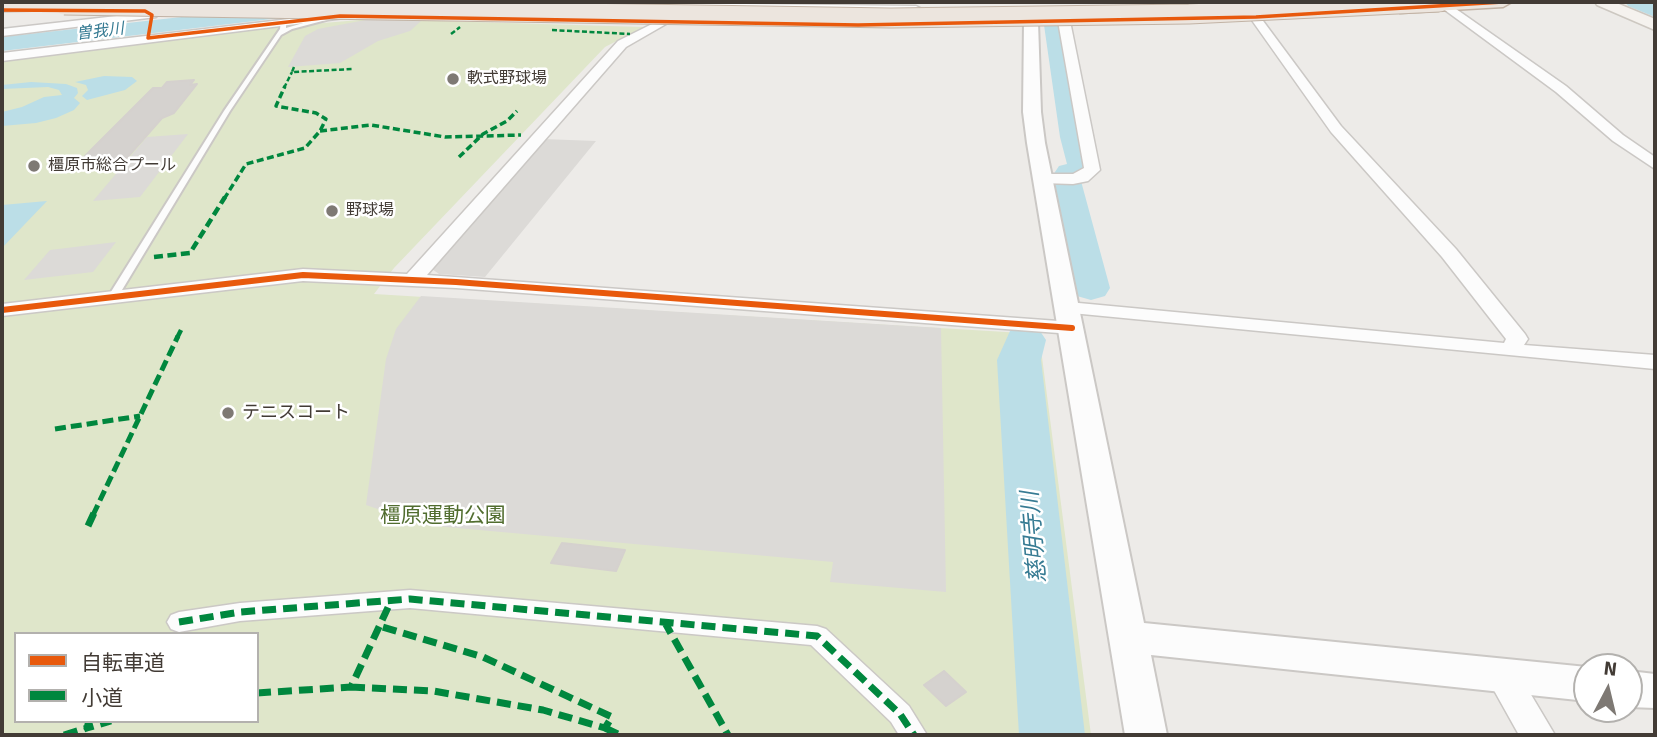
<!DOCTYPE html>
<html>
<head>
<meta charset="utf-8">
<style>
  body { margin:0 }
  #map { position:relative; width:1657px; height:737px; overflow:hidden; background:#edebe8; font-family:Signika,"Noto Sans JP",sans-serif }
  canvas { display:block }
  .frame { position:absolute; inset:0; border:4px solid #423b35; pointer-events:none }
  .legend { position:absolute; left:14px; top:632px; width:245px; height:91px; box-sizing:border-box; background:#fff; border:2px solid #b3b1ae; margin:0; padding:9px 12px; list-style:none; font-size:21px; color:#423b35 }
  .legend li { display:flex; align-items:center; gap:14px; height:35px }
  .legend b { width:35px; border:2px solid #b3b1ae }
  .north { position:absolute; left:1573px; top:653px; width:70px; height:70px; box-sizing:border-box; background:#fff; border:2px solid #b3b1ae; border-radius:50%; rotate:7deg; font-size:19px; font-weight:700; line-height:28px; text-align:center; color:#423b35 }
  .north::after { content:''; display:block; margin:auto; width:24px; height:32px; background:#7e7974; clip-path:polygon(50% 0,100% 100%,50% 72%,0 100%) }
</style>
</head>
<body>
<div id="map">
<canvas width="1657" height="737"></canvas>
<div class="frame"></div>
<ul class="legend">
<li><b style="height:9px;background:#e8590c"></b>自転車道</li>
<li><b style="height:9px;background:#00873e"></b>小道</li>
</ul>
<div class="north">N</div>
</div>
<script>
const context = document.querySelector('canvas').getContext('2d');
context.lineJoin = 'round';
function paint(path, color) {
  context.fillStyle = color;
  context.fill(path, 'evenodd');
}
function poly(rows) {
  const path = new Path2D();
  for (const r of rows) {
    path.moveTo(r[0], r[1]);
    for (let i = 2; i < r.length; i += 2) path.lineTo(r[i], r[i + 1]);
  }
  return path;
}
function strokePath(path, color, width, dash) {
  context.strokeStyle = color;
  context.lineWidth = width;
  context.lineCap = dash ? 'butt' : 'round';
  context.setLineDash(dash || []);
  context.stroke(path);
}
function write(font, color, halo, rows, align = 'center') {
  context.font = font + ' Signika,"Noto Sans JP",sans-serif';
  context.lineWidth = 5;
  context.setLineDash([]);
  context.textBaseline = 'middle';
  context.strokeStyle = halo;
  context.fillStyle = color;
  for (const [text, x, y, turn = 0] of rows) {
    context.save();
    context.translate(x, y);
    context.rotate((+turn || 0) * Math.PI / 180);
    context.textAlign = isNaN(turn) ? turn : align;
    if (halo) context.strokeText(text, 0, 0);
    context.fillText(text, 0, 0);
    context.restore();
  }
}
const green = poly([
  [371,19,644,27,605,47,394,268,374,294,1039,334,1091,735,2,735,2,59,252,29],
  [16,634,257,634,257,721,16,721]
]);
const parking = poly([
  [371,19,421,21,410,31,378,41,340,63,288,67,305,36,318,29],
  [188,134,140,197,93,201,147,137],
  [543,139,596,141,485,277,439,274,432,269],
  [116,242,93,272,24,280,50,250],
  [421,296,941,328,946,592,830,582,833,562,424,525,366,505,386,359,396,329]
]);
const water = poly([
  [104,76,132,77,137,81,125,90,87,100,82,96,88,90,86,85,75,82],
  [31,82,66,84,77,88,78,93,74,98,80,103,74,110,56,118,36,123,2,126,2,112,22,107,44,97,62,95,59,90,48,87,2,89,2,85],
  [47,201,2,248,2,249,2,205]
]);
const river = poly([
  [1625,2,1655,3,1655,17,1628,6,1625,2],
  [289,5,297,6,300,11,297,16,2,51,2,37,289,5],
  [1055,18,1063,20,1066,25,1090,137,1098,164,1090,177,1081,181,1110,288,1105,296,1091,300,1077,296,1072,288,1049,181,1059,166,1067,164,1060,137,1044,25,1047,20,1055,18],
  [1025,327,1040,331,1046,340,1041,360,1085,735,1019,735,997,360,1010,331,1025,327]
]);
const building = poly([
  [194,80,190,85,197,84,174,113,162,118,125,160,77,164,153,88,162,88,167,82,194,80],
  [562,543,625,550,616,571,551,563,562,543],
  [944,671,966,692,946,706,924,685,944,671]
]);
const service = poly([
  [324,17,326,20,292,29,281,35,230,111,119,295,117,297,111,297,109,295,224,111,280,29,281,20,286,21,286,28,324,17]
]);
const pedestrian = poly([
  [410,590,817,626,826,629,909,706,927,735,899,735,891,722,811,645,410,608,240,621,179,632,171,629,167,622,171,615,179,612,240,603,410,590]
]);
const minor = poly([
  [576,2,916,6,922,9,916,12,581,5,576,2],
  [1239,2,1249,2,1341,126,1456,249,1525,334,1528,339,1524,345,1655,355,1655,369,1061,312,1058,308,1061,304,1068,302,1504,343,1506,339,1442,257,1331,132,1239,2],
  [1434,2,1446,2,1566,86,1623,135,1655,157,1655,169,1613,141,1556,92,1434,2],
  [152,12,158,15,156,17,2,36,2,29,152,12],
  [340,13,346,16,344,18,2,61,2,53,340,13],
  [1064,18,1070,21,1100,170,1088,181,1073,184,1042,183,1034,178,1036,174,1073,174,1084,168,1058,21,1064,18],
  [662,19,668,22,666,24,626,47,427,275,1072,322,1080,323,1083,328,1080,333,1072,334,456,288,303,281,2,316,2,304,303,269,407,274,618,41,662,19],
  [1502,662,1514,666,1555,735,1519,735,1486,676,1490,666,1502,662]
]);
const tertiary = poly([
  [1031,18,1038,22,1041,112,1045,143,1144,623,1587,667,1587,701,1151,655,1167,735,1125,735,1027,143,1023,112,1024,22,1031,18],
  [1629,671,1655,674,1655,708,1629,707,1629,671]
]);
const secondary = poly([
  [1595,2,1614,2,1655,19,1655,30,1597,5,1595,2]
]);
const trunk = poly([
  [2,2,71,2,73,5,64,10,2,11,2,2],
  [1416,2,1512,2,1503,7,1400,13,1391,8,1394,4,1416,2]
]);
const trunkBridge = poly([
  [64,5,891,18,1189,14,1439,2]
]);
const quietFar4 = poly([
  [552,30,630,34],
  [451,34,460,27],
  [294,67,292,72,352,69],
  [284,88,292,72]
]);
const quietFar3 = poly([
  [320,131,371,125,445,137,521,135],
  [459,157,483,134,507,121,517,111],
  [224,199,246,164,305,148,320,131,326,119,316,113,276,106,285,86]
]);
const quietFar2 = poly([
  [154,257,190,253,225,197],
  [177,338,182,328]
]);
const quietFar1 = poly([
  [55,429,140,416],
  [93,515,178,336]
]);
const quiet = poly([
  [88,526,94,513],
  [664,621,728,735],
  [179,622,240,612,410,599,817,636,900,714,914,735],
  [351,687,433,691,543,710,605,728,612,717,483,657,379,626],
  [257,693,351,687,391,601],
  [89,721,87,728,111,721],
  [605,728,620,735],
  [64,735,87,728]
]);
const cyclewayFar1 = poly([
  [2,10,145,11,152,15,148,38,340,16,858,25,1256,17,1503,2]
]);
const cycleway = poly([
  [2,310,303,275,456,282,1072,328]
]);
const markers = [
  [453,79,7,"#7e7974"],
  [34,166,7,"#7e7974"],
  [332,211,7,"#7e7974"],
  [228,413,7,"#7e7974"]
];
const farWaternames = [
  ["曽我川",100,32,-7]
];
const farPoinames = [
  ["軟式野球場",467,79],
  ["橿原市総合プール",48,166],
  ["野球場",346,211]
];
const poiNames = [
  ["テニスコート",242,413]
];
const nearParknames = [
  ["橿原運動公園",443,516]
];
const nearWaternames = [
  ["慈明寺川",1035,537,-95]
];
paint(green, '#dfe6ca');
paint(parking, '#dcdad7');
paint(water, '#bbdee7');
paint(river, '#bbdee7');
paint(building, '#d5d2cf');
strokePath(building, '#d5d1ce', 2);
strokePath(service, '#cbc8c5', 4);
strokePath(pedestrian, '#cbc8c5', 3);
strokePath(minor, '#cbc8c5', 3);
strokePath(tertiary, '#cbc8c5', 4);
strokePath(secondary, '#cdc8c1', 3);
strokePath(trunk, '#c2b3a5', 3);
paint(service, '#fcfcfc');
paint(pedestrian, '#fcfcfc');
paint(minor, '#fcfcfc');
paint(tertiary, '#fcfcfc');
paint(secondary, '#f5f2ee');
paint(trunk, '#ece5de');
strokePath(trunkBridge, '#c2b3a5', 21, []);
strokePath(trunkBridge, '#ece5de', 19);
strokePath(quietFar4, '#00873e', 2.5, [5, 2.5]);
strokePath(quietFar3, '#00873e', 3.5, [7, 3.5]);
strokePath(quietFar2, '#00873e', 4.5, [9, 4.5]);
strokePath(quietFar1, '#00873e', 5, [11, 5]);
strokePath(quiet, '#00873e', 7, [14, 7]);
strokePath(cyclewayFar1, '#e8590c', 3.5);
strokePath(cycleway, '#e8590c', 6);
for (const [x, y, r, color] of markers) {
  const dot = new Path2D();
  dot.arc(x, y, r, 0, 2 * Math.PI);
  context.fillStyle = color;
  context.fill(dot);
  strokePath(dot, '#fff', 2.5);
}
write('italic 16px', '#367b93', '#fff', farWaternames);
write('16px', '#423b35', '#fff', farPoinames, 'left');
write('18px', '#423b35', '#fff', poiNames, 'left');
write('21px', '#516d2f', '#fff', nearParknames);
write('italic 23px', '#367b93', '#fff', nearWaternames);
</script>
</body>
</html>
